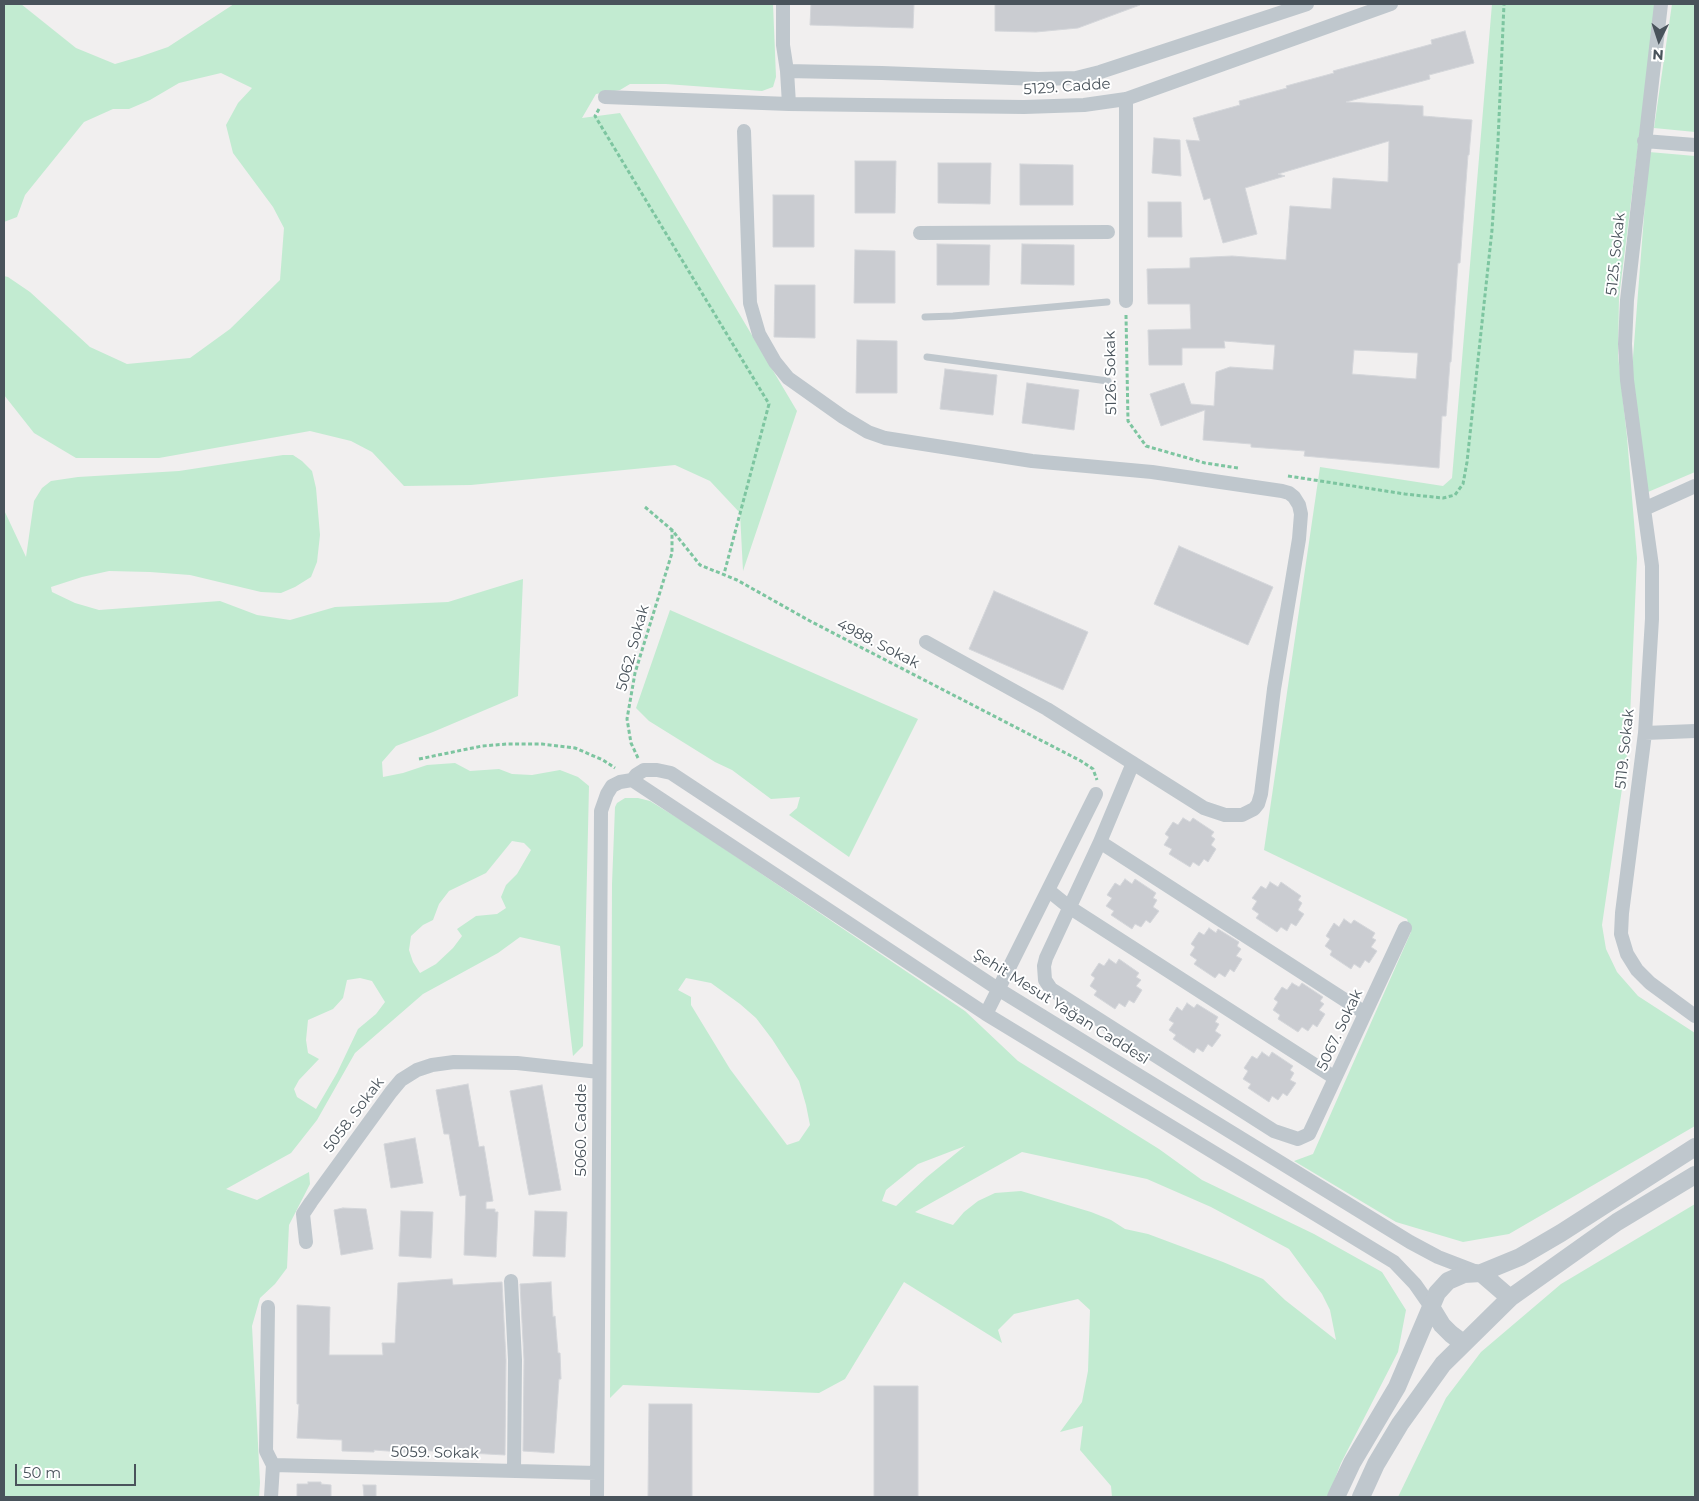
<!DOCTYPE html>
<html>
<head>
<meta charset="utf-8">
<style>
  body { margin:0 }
  #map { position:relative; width:1699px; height:1501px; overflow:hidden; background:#f1efef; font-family:Montserrat,sans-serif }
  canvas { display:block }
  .frame { position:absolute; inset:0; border:5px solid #49535b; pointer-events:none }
  .north { position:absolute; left:1634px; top:15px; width:50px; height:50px; -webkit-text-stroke:4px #fff; paint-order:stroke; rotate:184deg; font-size:14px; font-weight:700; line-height:20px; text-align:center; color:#49535b }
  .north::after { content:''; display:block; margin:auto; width:18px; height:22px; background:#49535b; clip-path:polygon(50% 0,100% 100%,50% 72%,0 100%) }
  .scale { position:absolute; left:15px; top:1464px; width:121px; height:22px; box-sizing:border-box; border:2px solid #49535b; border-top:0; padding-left:6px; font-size:15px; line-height:18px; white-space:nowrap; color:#49535b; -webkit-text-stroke:4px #fff; paint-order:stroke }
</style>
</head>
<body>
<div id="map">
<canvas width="1699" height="1501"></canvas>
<div class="frame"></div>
<div class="north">N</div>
<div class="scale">50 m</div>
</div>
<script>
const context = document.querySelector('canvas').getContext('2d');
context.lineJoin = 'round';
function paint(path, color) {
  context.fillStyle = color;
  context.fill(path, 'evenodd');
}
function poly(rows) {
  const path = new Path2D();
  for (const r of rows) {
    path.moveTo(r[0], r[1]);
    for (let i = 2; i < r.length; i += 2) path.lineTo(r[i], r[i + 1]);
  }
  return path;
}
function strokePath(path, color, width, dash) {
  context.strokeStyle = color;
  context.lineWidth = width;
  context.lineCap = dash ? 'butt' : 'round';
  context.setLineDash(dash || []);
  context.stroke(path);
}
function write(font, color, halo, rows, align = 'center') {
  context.font = font + ' Montserrat,sans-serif';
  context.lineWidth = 4;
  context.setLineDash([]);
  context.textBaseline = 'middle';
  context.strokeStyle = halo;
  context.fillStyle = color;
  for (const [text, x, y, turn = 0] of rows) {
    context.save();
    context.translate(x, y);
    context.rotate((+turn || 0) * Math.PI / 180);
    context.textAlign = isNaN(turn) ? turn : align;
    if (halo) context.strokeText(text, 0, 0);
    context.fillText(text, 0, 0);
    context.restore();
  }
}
const green = poly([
  [4,4,21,4,76,48,115,64,139,57,168,47,234,4,773,4,776,77,773,87,762,91,666,84,630,84,620,90,596,94,582,118,620,113,797,411,743,571,740,513,710,481,675,465,471,485,404,486,372,452,351,441,310,431,159,458,76,458,34,433,4,395,4,276,8,277,30,292,90,347,127,364,190,358,230,329,280,280,284,228,273,207,233,153,226,125,238,103,252,88,221,73,179,83,150,100,129,109,113,109,84,122,25,195,17,217,4,222],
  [1492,4,1656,4,1619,297,1618,355,1627,437,1637,558,1629,741,1602,925,1606,949,1617,972,1638,996,1695,1033,1695,1126,1509,1234,1463,1242,1396,1222,1294,1161,1313,1154,1411,932,1407,919,1264,850,1320,467,1443,486,1452,478],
  [1672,4,1695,4,1695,132,1654,128],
  [1649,152,1695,156,1695,472,1648,492,1632,370],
  [283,455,293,455,302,461,312,471,316,488,320,535,317,562,311,577,295,587,281,593,261,592,190,575,150,572,109,571,82,577,51,587,52,592,75,603,99,610,220,601,257,615,290,620,335,607,448,602,523,579,518,696,433,732,396,746,382,762,383,777,403,773,427,765,455,763,470,771,499,769,512,774,532,775,560,770,578,777,589,786,583,1046,573,1056,560,946,520,937,498,953,423,994,355,1053,317,1120,291,1153,226,1189,257,1200,309,1172,310,1184,289,1225,287,1268,275,1284,260,1298,252,1326,260,1483,259,1497,4,1497,4,510,26,557,34,501,42,488,51,481,78,477,179,471],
  [512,841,524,843,531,850,517,874,506,885,501,897,506,908,497,914,476,916,457,929,462,936,453,948,436,964,420,973,413,962,409,950,411,936,423,925,433,920,439,904,449,891,486,873],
  [360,978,372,981,385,1002,376,1014,358,1029,337,1073,316,1109,297,1097,294,1089,299,1080,319,1059,308,1053,306,1040,308,1020,333,1009,343,998,347,980],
  [670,610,918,719,849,857,789,815,797,808,800,797,771,799,732,770,715,762,649,721,636,708],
  [625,798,638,798,650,801,689,825,965,1011,1018,1061,1159,1149,1202,1180,1314,1234,1382,1272,1406,1310,1398,1352,1341,1463,1328,1497,1112,1497,1111,1486,1080,1450,1083,1426,1060,1432,1082,1402,1088,1371,1090,1310,1078,1299,1014,1314,998,1330,1002,1343,904,1282,845,1379,819,1393,623,1385,610,1398,612,884,615,807,617,803],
  [686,978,711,983,740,1004,756,1018,772,1039,799,1081,806,1105,810,1125,799,1141,787,1145,730,1069,691,1005,691,997,678,990],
  [965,1146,927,1177,896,1206,882,1201,886,1190,918,1164],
  [1022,1152,1147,1179,1211,1207,1289,1249,1322,1294,1330,1310,1336,1340,1285,1300,1263,1279,1223,1262,1148,1234,1125,1229,1111,1220,1091,1212,1021,1191,995,1193,978,1201,964,1212,953,1225,915,1212],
  [1695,1204,1695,1497,1398,1497,1446,1398,1481,1352,1561,1284]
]);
const building = poly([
  [811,4,914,4,913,28,810,25,811,4],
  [995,4,1140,4,1140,5,1078,28,1036,32,995,31,995,4],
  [1465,31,1474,63,1429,75,1430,79,1346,102,1423,106,1423,116,1472,120,1469,155,1468,155,1460,263,1458,263,1451,362,1450,362,1446,416,1442,416,1439,468,1304,456,1305,451,1251,447,1251,444,1203,440,1205,410,1161,426,1150,394,1184,383,1191,404,1214,406,1216,372,1230,367,1273,370,1275,345,1224,341,1225,348,1182,348,1182,365,1149,365,1148,330,1191,329,1190,304,1148,304,1147,269,1190,268,1190,258,1232,256,1286,260,1290,206,1331,209,1333,178,1388,182,1389,141,1278,174,1285,176,1245,188,1257,234,1223,243,1210,198,1204,200,1186,140,1200,141,1193,118,1240,105,1239,101,1287,88,1286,86,1334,73,1333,71,1432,44,1431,40,1465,31],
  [1354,350,1418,353,1416,379,1352,374,1354,350],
  [1154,138,1180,140,1181,176,1152,173,1154,138],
  [855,161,896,161,895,213,855,213,855,161],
  [938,163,991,163,990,204,938,203,938,163],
  [1020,164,1073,165,1073,205,1020,205,1020,164],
  [773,195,814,195,814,247,773,247,773,195],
  [1148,202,1181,202,1182,237,1148,237,1148,202],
  [937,244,990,245,989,285,937,285,937,244],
  [1022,244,1074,245,1074,285,1021,284,1022,244],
  [855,250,895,251,895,303,854,303,855,250],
  [775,285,815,285,815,338,774,337,775,285],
  [857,340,897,341,897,393,856,393,857,340],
  [945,369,997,375,993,415,940,409,945,369],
  [1027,383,1079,390,1074,430,1022,423,1027,383],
  [1179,546,1273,587,1248,645,1154,604,1179,546],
  [994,591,1088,632,1063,690,969,649,994,591],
  [1183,818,1190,822,1193,818,1214,832,1211,836,1215,839,1211,845,1216,849,1208,862,1204,859,1199,866,1193,862,1190,867,1169,854,1172,849,1164,845,1169,837,1165,834,1173,822,1178,825,1183,818],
  [1125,879,1132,884,1135,879,1156,893,1153,898,1157,900,1153,907,1159,911,1150,923,1146,920,1141,927,1135,924,1132,929,1111,915,1114,911,1106,906,1112,898,1107,895,1115,883,1120,886,1125,879],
  [1270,882,1278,887,1281,882,1301,896,1298,900,1302,903,1298,910,1304,914,1296,926,1291,923,1287,931,1281,927,1277,932,1256,918,1259,914,1252,909,1257,901,1252,898,1261,886,1266,889,1270,882],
  [1344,919,1351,924,1354,920,1375,933,1372,938,1376,940,1371,947,1377,951,1369,963,1365,960,1360,968,1354,964,1351,969,1330,955,1332,951,1325,946,1330,939,1326,936,1334,923,1339,927,1344,919],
  [1209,928,1216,933,1218,929,1239,942,1237,946,1241,949,1236,956,1242,959,1234,972,1230,969,1225,977,1219,973,1215,978,1194,964,1197,960,1190,955,1195,947,1191,944,1199,932,1204,935,1209,928],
  [1109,959,1116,964,1119,959,1139,973,1136,977,1141,980,1136,986,1142,990,1134,1003,1129,1000,1125,1007,1119,1003,1115,1009,1094,995,1097,991,1090,986,1095,978,1091,975,1099,963,1104,966,1109,959],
  [1292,983,1299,987,1302,983,1323,997,1320,1001,1324,1004,1319,1010,1325,1014,1317,1027,1313,1024,1308,1031,1302,1027,1298,1032,1278,1019,1280,1015,1273,1010,1278,1002,1274,999,1282,987,1287,990,1292,983],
  [1187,1003,1194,1008,1197,1004,1218,1017,1215,1022,1219,1024,1215,1031,1221,1035,1212,1047,1208,1044,1203,1052,1197,1048,1194,1053,1173,1039,1176,1035,1169,1030,1174,1023,1169,1020,1177,1007,1182,1011,1187,1003],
  [1262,1052,1269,1057,1272,1052,1293,1066,1290,1070,1294,1073,1290,1080,1296,1083,1287,1096,1283,1093,1278,1100,1272,1096,1269,1102,1248,1088,1251,1084,1243,1079,1248,1071,1244,1068,1252,1056,1257,1059,1262,1052],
  [468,1084,479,1147,484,1146,493,1201,486,1202,486,1209,495,1209,495,1212,498,1212,496,1257,464,1255,466,1195,460,1196,449,1134,444,1134,436,1090,468,1084],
  [542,1085,561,1190,529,1195,510,1091,542,1085],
  [415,1138,423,1183,391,1188,384,1144,415,1138],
  [343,1208,366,1209,373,1249,341,1255,334,1210,343,1208],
  [401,1211,433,1212,431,1258,399,1256,401,1211],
  [535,1211,567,1212,565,1257,533,1256,535,1211],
  [452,1279,453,1285,502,1282,506,1360,505,1455,415,1450,415,1453,374,1450,374,1452,342,1451,342,1440,297,1438,299,1404,297,1404,297,1305,330,1307,329,1355,383,1355,382,1343,395,1343,398,1283,452,1279],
  [551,1282,553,1317,555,1316,558,1353,560,1353,561,1379,559,1379,554,1453,523,1451,524,1360,520,1284,551,1282],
  [874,1386,918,1386,918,1497,874,1497,874,1386],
  [649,1404,692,1404,692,1497,648,1497,649,1404],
  [308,1482,321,1482,321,1484,331,1485,331,1497,297,1497,297,1484,308,1484,308,1482],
  [363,1485,376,1485,376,1497,364,1497,363,1485]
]);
const path = poly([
  [599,109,595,116,769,404,724,574],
  [1126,315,1128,421,1146,446,1205,463,1238,468],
  [1288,476,1405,494,1443,498,1455,495,1463,484,1467,462,1492,230,1498,141,1504,4],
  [645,507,672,530,700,565,737,580,810,621,1081,761,1093,769,1097,780],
  [638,758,631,743,627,719,635,673,672,553,672,530],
  [419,759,482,746,507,744,542,744,575,748,603,760,615,768]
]);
const service = poly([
  [925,317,953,316,1107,302],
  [927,357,1108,381]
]);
const minor = poly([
  [783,4,783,45,787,71,789,104],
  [787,71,882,73,1038,79,1076,78,1100,72,1307,4],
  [605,97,789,104,1024,107,1084,105,1126,99,1391,4],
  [1126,99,1126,301],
  [744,131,750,303,759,334,775,362,788,378,843,417,868,432,885,438,1032,461,1152,472,1282,491,1289,493,1294,497,1299,505,1301,514,1299,539,1274,689,1261,794,1258,804,1254,809,1242,815,1225,815,1204,808,1047,709,926,642],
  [1644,141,1695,145],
  [920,233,1108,232],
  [1695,486,1644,509,1652,566,1652,619,1645,733,1622,913,1621,934,1627,954,1637,970,1650,983,1695,1016],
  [1644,509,1627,380,1625,344,1627,300,1661,4],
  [1645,733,1695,731],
  [1133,763,1100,842,1046,958,1044,966,1045,980,1051,989,1274,1131,1298,1139,1309,1134,1405,928],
  [632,780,636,775,644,770,657,770,671,773,998,989,1410,1242,1438,1257,1477,1272],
  [632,780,986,1014,1394,1262,1415,1284,1431,1307],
  [1100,842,1365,1013],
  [1048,890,1069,907,1335,1078],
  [986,1014,1096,794],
  [306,1242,303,1214,311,1202,391,1092,401,1080,417,1070,432,1065,454,1062,517,1063,599,1072],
  [511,1281,515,1360,514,1471],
  [268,1307,266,1451,273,1465,271,1497],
  [273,1465,597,1473],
  [597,1497,601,811,607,794,612,786,620,782,632,780]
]);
const tertiary = poly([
  [1481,1273,1510,1298],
  [1431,1307,1442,1325,1451,1334,1463,1343],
  [1336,1497,1352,1463,1397,1387,1437,1293,1448,1281,1464,1274,1481,1273,1520,1257,1561,1233,1695,1147],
  [1361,1497,1376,1464,1400,1424,1443,1364,1510,1298,1617,1222,1695,1175]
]);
const streetNames = [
  ["5129. Cadde",1067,87,-4],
  ["5125. Sokak",1616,254,-84],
  ["5126. Sokak",1111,373,-91],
  ["4988. Sokak",878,644,27],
  ["5062. Sokak",633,648,-75],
  ["5119. Sokak",1625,749,-84],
  ["Şehit Mesut Yağan Caddesi",1061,1007,32],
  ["5067. Sokak",1340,1030,-65],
  ["5058. Sokak",354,1115,-53],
  ["5060. Cadde",582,1130,-90],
  ["5059. Sokak",435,1453,1]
];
paint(green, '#c2ebd1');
paint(building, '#caccd1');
strokePath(building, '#d4d6da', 1);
strokePath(path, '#7dc5a0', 3, [4, 2.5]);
strokePath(service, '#bfc7cd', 7);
strokePath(minor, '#bfc7cd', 14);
strokePath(tertiary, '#bfc7cd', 18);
write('15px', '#49535b', '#fff', streetNames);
</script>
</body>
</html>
